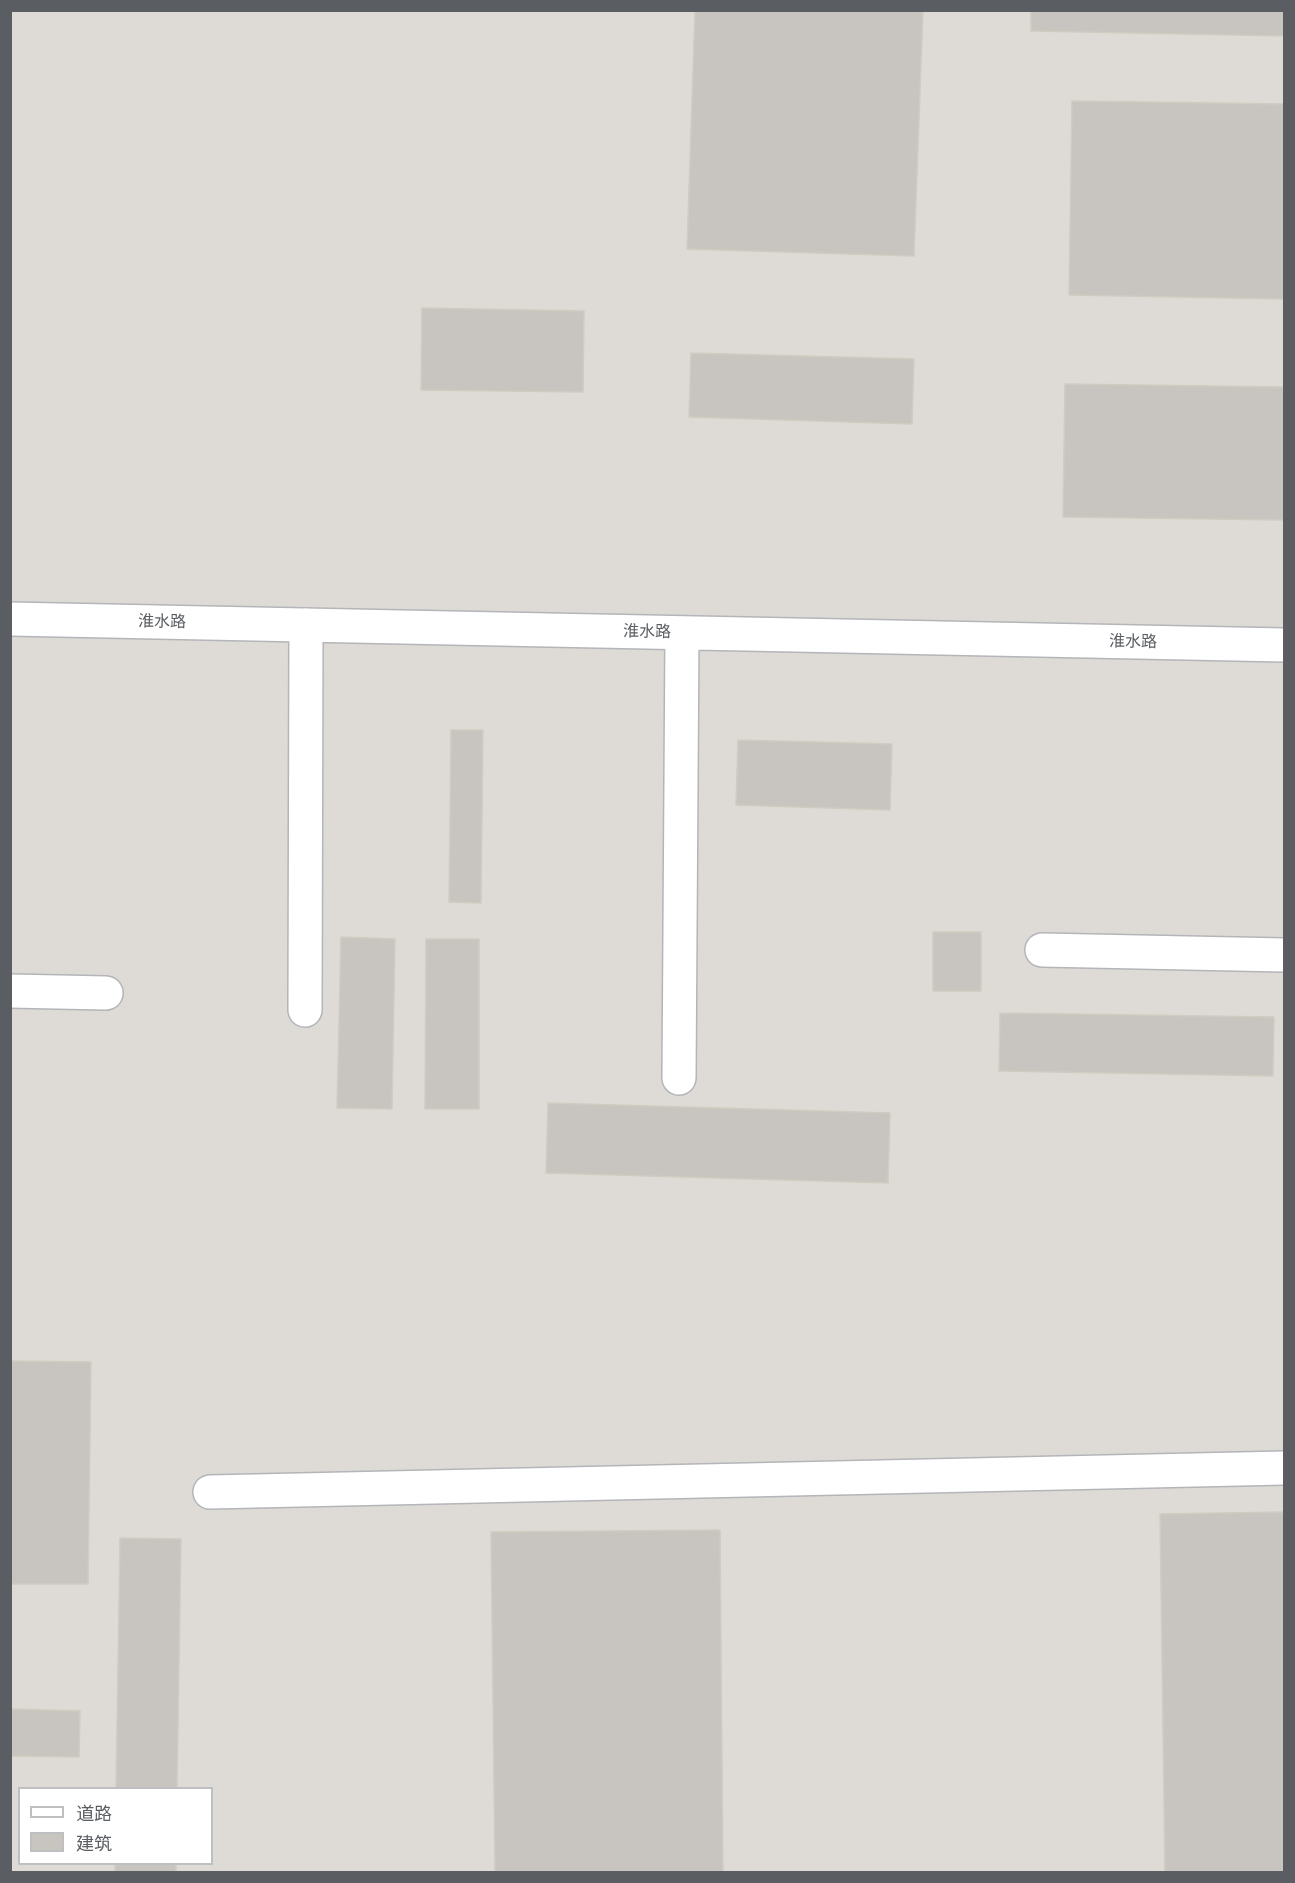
<!DOCTYPE html>
<html>
<head>
<meta charset="utf-8">
<style>
  body { margin:0 }
  #map { position:relative; width:1295px; height:1883px; overflow:hidden; background:#ede9e2; font-family:"Open Sans","Noto Sans SC",sans-serif }
  canvas { display:block }
  .frame { position:absolute; inset:0; border:12px solid #5a5e62; pointer-events:none }
  .legend { position:absolute; left:18px; top:1787px; width:195px; height:78px; box-sizing:border-box; background:#fff; border:2px solid #bdbfc0; margin:0; padding:8px 10px; list-style:none; font-size:18px; color:#5a5e62 }
  .legend li { display:flex; align-items:center; gap:12px; height:30px }
  .legend b { width:30px; border:2px solid #bdbfc0 }
</style>
</head>
<body>
<div id="map">
<canvas width="1295" height="1883"></canvas>
<div class="frame"></div>
<ul class="legend">
<li><b style="height:8px;background:#fff"></b>道路</li>
<li><b style="height:16px;background:#c8c4bf"></b>建筑</li>
</ul>
</div>
<script>
const context = document.querySelector('canvas').getContext('2d');
context.lineJoin = 'round';
function paint(path, color) {
  context.fillStyle = color;
  context.fill(path, 'evenodd');
}
function poly(rows) {
  const path = new Path2D();
  for (const r of rows) {
    path.moveTo(r[0], r[1]);
    for (let i = 2; i < r.length; i += 2) path.lineTo(r[i], r[i + 1]);
  }
  return path;
}
function strokePath(path, color, width, dash) {
  context.strokeStyle = color;
  context.lineWidth = width;
  context.lineCap = dash ? 'butt' : 'round';
  context.setLineDash(dash || []);
  context.stroke(path);
}
function write(font, color, halo, rows, align = 'center') {
  context.font = font + ' "Open Sans","Noto Sans SC",sans-serif';
  context.lineWidth = 5;
  context.setLineDash([]);
  context.textBaseline = 'middle';
  context.strokeStyle = halo;
  context.fillStyle = color;
  for (const [text, x, y, turn = 0] of rows) {
    context.save();
    context.translate(x, y);
    context.rotate((+turn || 0) * Math.PI / 180);
    context.textAlign = isNaN(turn) ? turn : align;
    if (halo) context.strokeText(text, 0, 0);
    context.fillText(text, 0, 0);
    context.restore();
  }
}
const industrial = poly([
  [11,11,1284,11,1284,1872,11,1872],
  [20,1788,212,1788,212,1864,20,1864]
]);
const building = poly([
  [695,10,923,10,914,256,687,249,695,10],
  [1031,10,1284,10,1284,36,1031,31,1031,10],
  [1072,101,1284,104,1284,299,1069,295,1072,101],
  [422,308,584,311,583,392,421,390,422,308],
  [691,353,914,359,912,424,689,417,691,353],
  [1065,384,1284,387,1284,520,1063,517,1065,384],
  [451,730,483,730,481,903,449,902,451,730],
  [738,740,892,744,890,810,736,805,738,740],
  [933,932,981,932,981,991,933,991,933,932],
  [341,937,395,939,392,1109,337,1108,341,937],
  [426,939,479,939,479,1109,425,1109,426,939],
  [1000,1013,1274,1017,1273,1076,999,1071,1000,1013],
  [548,1103,890,1113,888,1183,546,1173,548,1103],
  [10,1361,91,1362,88,1584,10,1584,10,1361],
  [1284,1512,1284,1872,1165,1872,1160,1514,1284,1512],
  [720,1530,723,1872,495,1872,491,1532,720,1530],
  [120,1538,181,1539,177,1788,116,1788,120,1538],
  [10,1709,80,1711,79,1757,10,1756,10,1709],
  [115,1864,176,1864,176,1872,115,1872,115,1864]
]);
const minor = poly([
  [10,619,1284,645],
  [1042,950,1284,955],
  [10,991,106,993],
  [305,1010,306,625],
  [679,1078,682,633],
  [210,1492,1284,1468]
]);
const streetNames = [
  ["淮水路",162,622,1],
  ["淮水路",647,632,1],
  ["淮水路",1133,642,1]
];
paint(industrial, '#dedbd6');
paint(building, '#c8c4bf');
strokePath(building, '#d1cbc1', 1.5);
strokePath(minor, '#b3b5b9', 36);
strokePath(minor, '#fff', 33);
write('16px', '#5a5e62', '#fff', streetNames);
</script>
</body>
</html>
